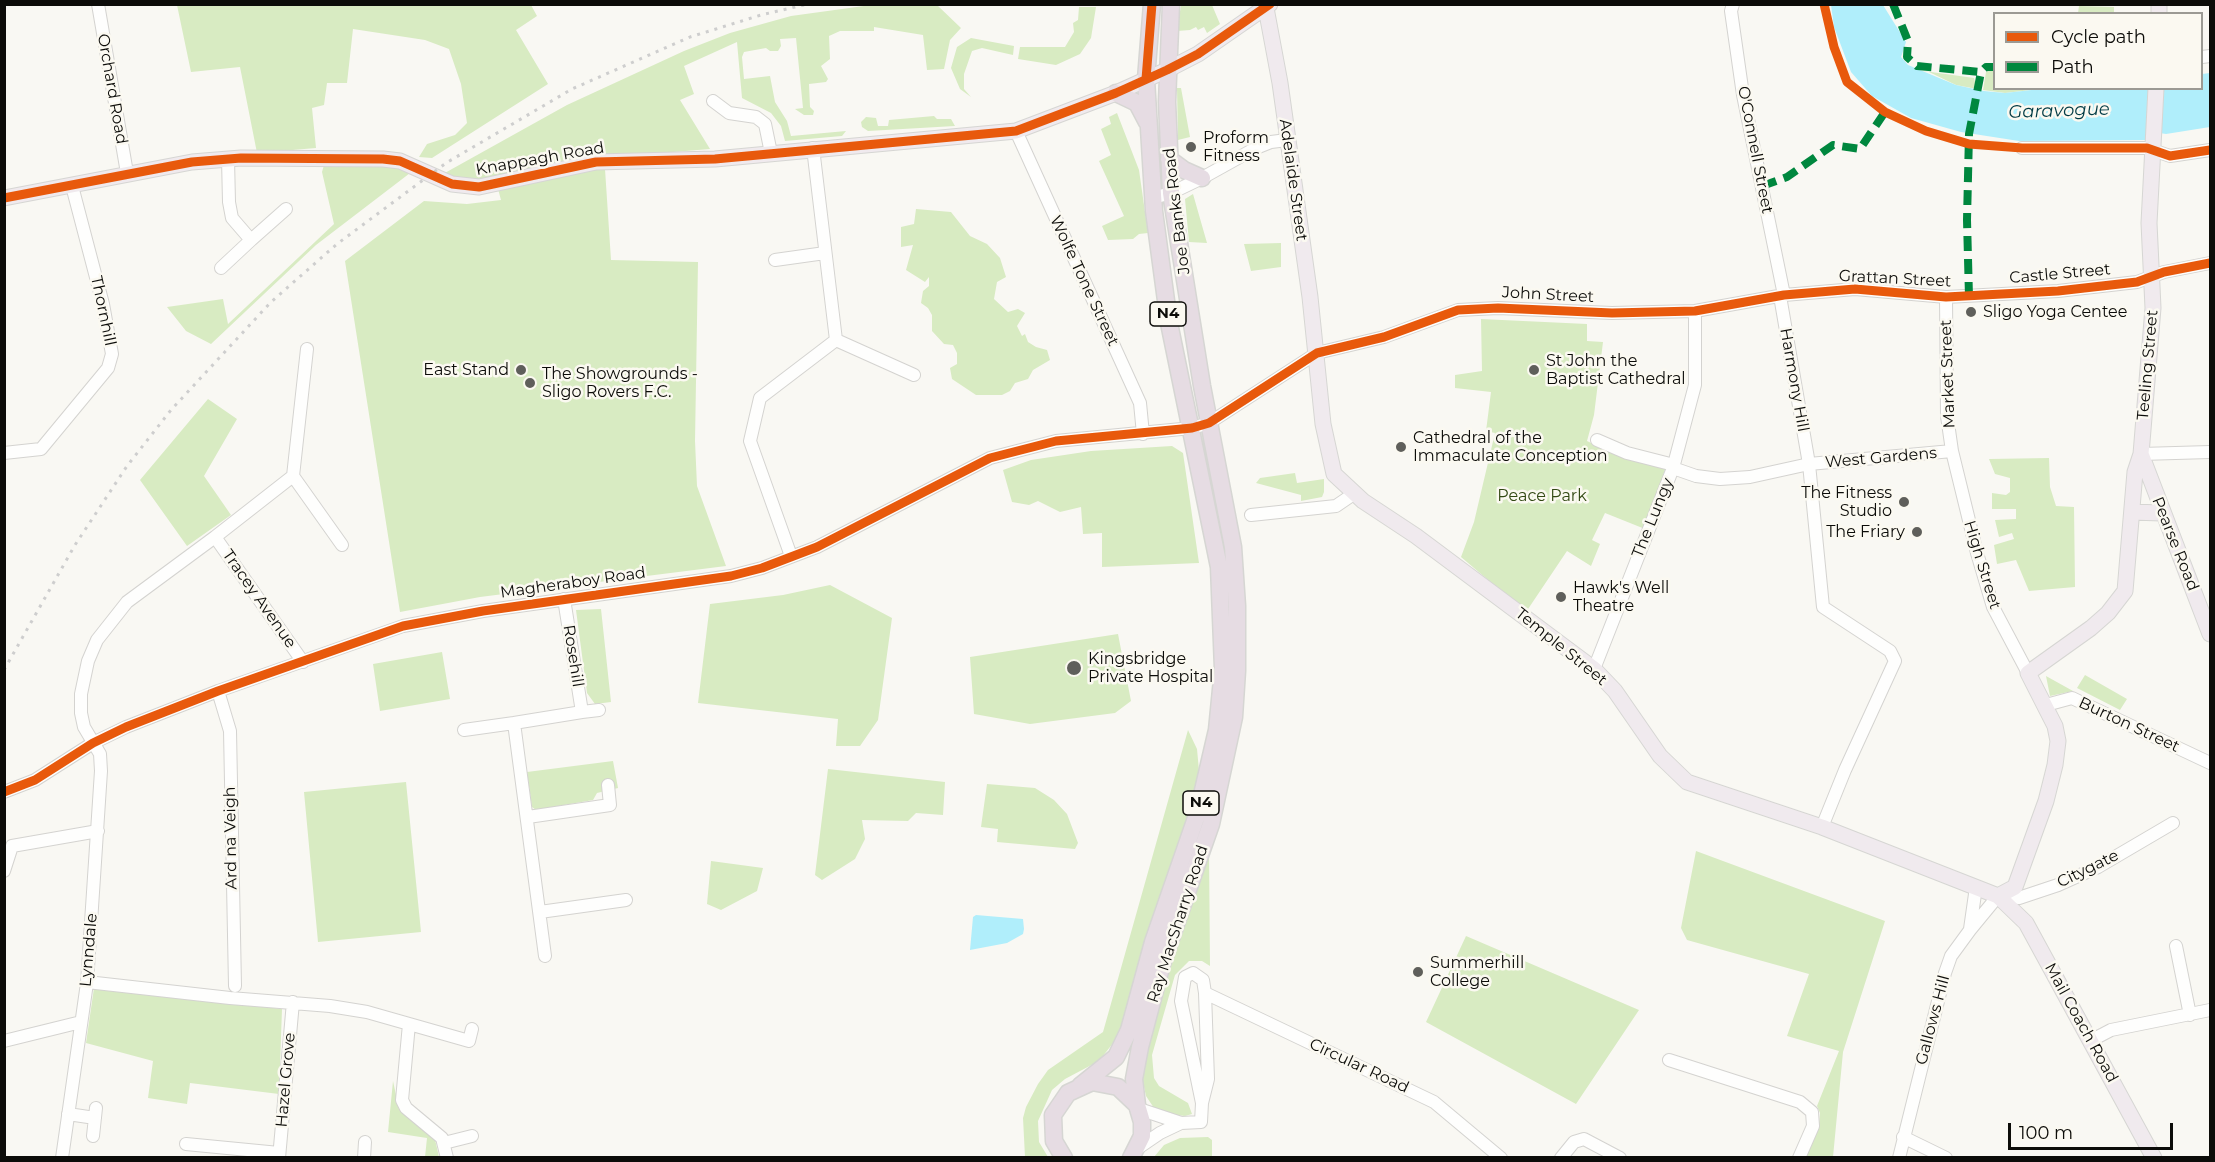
<!DOCTYPE html>
<html>
<head>
<meta charset="utf-8">
<style>
  body { margin:0 }
  #map { position:relative; width:2215px; height:1162px; overflow:hidden; background:#f9f8f3; font-family:Montserrat,sans-serif }
  canvas { display:block }
  .frame { position:absolute; inset:0; border:6px solid #0c0c09; pointer-events:none }
  .legend { position:absolute; left:1993px; top:12px; width:210px; height:78px; box-sizing:border-box; background:#fbf9f1; border:2px solid #9b9a94; margin:0; padding:8px 10px; list-style:none; font-size:18px; color:#0c0c09 }
  .legend li { display:flex; align-items:center; gap:12px; height:30px }
  .legend b { width:30px; border:2px solid #9b9a94 }
  .scale { position:absolute; left:2008px; top:1123px; width:165px; height:27px; box-sizing:border-box; border:3px solid #0c0c09; border-top:0; padding-left:8px; font-size:18px; line-height:21px; white-space:nowrap; color:#0c0c09; -webkit-text-stroke:4px #fbf9f1; paint-order:stroke }
</style>
</head>
<body>
<div id="map">
<canvas width="2215" height="1162"></canvas>
<div class="frame"></div>
<ul class="legend">
<li><b style="height:8px;background:#e8590c"></b>Cycle path</li>
<li><b style="height:8px;background:#00873e"></b>Path</li>
</ul>
<div class="scale">100 m</div>
</div>
<script>
const context = document.querySelector('canvas').getContext('2d');
context.lineJoin = 'round';
function paint(path, color) {
  context.fillStyle = color;
  context.fill(path, 'evenodd');
}
function poly(rows) {
  const path = new Path2D();
  for (const r of rows) {
    path.moveTo(r[0], r[1]);
    for (let i = 2; i < r.length; i += 2) path.lineTo(r[i], r[i + 1]);
  }
  return path;
}
function strokePath(path, color, width, dash) {
  context.strokeStyle = color;
  context.lineWidth = width;
  context.lineCap = dash ? 'butt' : 'round';
  context.setLineDash(dash || []);
  context.stroke(path);
}
function write(font, color, halo, rows, align = 'center') {
  context.font = font + ' Montserrat,sans-serif';
  context.lineWidth = 5;
  context.setLineDash([]);
  context.textBaseline = 'middle';
  context.strokeStyle = halo;
  context.fillStyle = color;
  for (const [text, x, y, turn = 0] of rows) {
    context.save();
    context.translate(x, y);
    context.rotate((+turn || 0) * Math.PI / 180);
    context.textAlign = isNaN(turn) ? turn : align;
    if (halo) context.strokeText(text, 0, 0);
    context.fillText(text, 0, 0);
    context.restore();
  }
}
const green = poly([
  [177,5,531,5,537,16,516,30,548,84,432,158,419,157,427,144,455,135,467,123,461,84,449,49,425,40,353,29,347,83,327,83,324,105,312,108,316,148,257,153,240,67,191,72],
  [871,5,937,5,961,28,950,40,944,69,927,70,923,35,874,27,874,31,840,31,829,36,830,59,821,66,828,79,826,82,809,84,810,107,814,111,813,115,804,115,795,109,803,108,796,38,780,39,781,46,778,51,770,51,766,48,744,52,742,57,744,79,770,76,775,102,787,121,791,136,846,131,842,136,785,141,781,126,771,113,742,98,737,42,684,66,694,94,680,100,710,149,661,153,480,182,460,181,443,174,567,105,684,51,730,33,791,16],
  [1181,5,1212,5,1220,24,1207,33,1204,27,1198,30,1196,27,1190,30,1177,31],
  [2079,6,2114,7,2114,13,2078,13],
  [1079,7,1096,7,1091,38,1080,54,1056,65,1018,59,1020,47,1065,47,1074,32,1073,23,1078,20],
  [971,38,1014,46,1013,55,982,48,972,51,964,74,964,89,971,97,960,89,951,68,957,47],
  [1917,70,1974,78,1977,89,1956,85,1929,72],
  [1990,70,1994,70,1994,88,2040,89,2005,93,1983,90,1986,72],
  [1181,88,1190,137,1178,140,1177,88],
  [1117,113,1139,170,1148,233,1139,234,1133,239,1108,240,1102,226,1124,216,1099,161,1111,155,1101,129,1111,124,1109,117],
  [934,116,937,119,951,119,955,126,868,131,862,127,861,122,866,117,876,118,878,126,888,126,889,120],
  [383,164,414,170,316,245,211,344,186,331,167,307,223,299,228,324,334,224,322,172,324,165],
  [605,169,611,260,698,262,695,441,697,486,726,566,480,597,400,612,345,261,424,201,467,204,501,200,498,189,584,170],
  [1193,194,1207,243,1189,242,1185,199],
  [916,209,951,212,970,236,987,244,1000,258,1006,277,997,282,994,299,1008,312,1018,309,1025,313,1017,326,1022,336,1025,334,1028,342,1036,347,1047,350,1050,360,1033,370,1028,379,1015,383,1010,391,1002,395,976,395,952,379,950,368,957,364,957,353,953,345,944,344,932,331,932,315,928,308,921,303,923,291,929,286,929,277,925,282,906,270,913,245,901,247,901,227,914,224],
  [1281,243,1281,267,1251,271,1244,244],
  [1481,319,1587,324,1587,341,1603,342,1594,415,1587,441,1610,452,1666,467,1645,529,1605,513,1592,540,1600,544,1591,566,1567,551,1526,612,1461,557,1474,522,1495,433,1486,431,1491,392,1455,388,1455,375,1482,371],
  [208,399,237,419,204,476,231,515,187,546,140,480],
  [1172,446,1183,453,1199,563,1102,567,1102,533,1083,534,1081,507,1060,512,1038,501,1029,505,1012,502,1003,470,1031,460,1091,451],
  [2049,458,2050,487,2056,506,2074,507,2075,587,2029,591,2016,560,1997,564,1994,545,2014,539,2012,533,1999,537,1995,520,2016,519,2016,509,1992,509,1992,493,2006,495,2010,492,2010,478,1995,474,1989,459],
  [1295,473,1297,483,1324,479,1324,492,1322,497,1301,501,1301,495,1256,483,1260,478],
  [830,585,892,618,878,720,860,746,836,746,838,719,698,703,710,604,783,595],
  [601,609,611,702,595,704,587,693,576,610],
  [1118,634,1131,701,1115,713,1030,724,974,714,970,657],
  [442,652,450,699,380,711,373,664],
  [2085,675,2127,699,2120,710,2077,688],
  [2046,676,2073,691,2050,696],
  [1188,730,1197,749,1200,781,1121,1033,1099,1061,1065,1079,1052,1090,1038,1121,1039,1142,1048,1157,1025,1157,1023,1118,1026,1107,1038,1084,1048,1070,1103,1032],
  [613,761,618,788,597,793,593,800,536,810,532,807,527,772],
  [828,769,945,782,943,815,916,813,908,821,862,820,865,839,855,859,822,880,815,875],
  [406,782,421,932,318,942,304,792],
  [987,784,1035,788,1054,800,1067,814,1078,843,1075,849,997,842,998,829,981,827],
  [1209,849,1210,966,1202,961,1189,961,1175,975,1152,1055,1154,1078,1159,1086,1188,1103,1192,1114,1185,1116,1167,1114,1154,1108,1146,1096,1142,1078,1143,1062,1163,987],
  [1696,851,1885,921,1843,1052,1833,1157,1806,1157,1819,1127,1820,1113,1817,1106,1839,1051,1787,1036,1809,974,1687,940,1681,928],
  [711,861,763,868,757,891,721,910,707,904],
  [1466,936,1639,1010,1576,1104,1426,1022],
  [94,988,282,1009,279,1094,190,1083,187,1104,148,1098,153,1061,86,1043],
  [393,1081,399,1109,434,1135,439,1157,425,1157,427,1138,388,1132],
  [1208,1137,1212,1140,1212,1157,1154,1157,1164,1145,1180,1138]
]);
const water = poly([
  [1831,5,1883,5,1906,42,1901,57,1908,65,1956,85,1984,91,2005,93,2040,89,2202,88,2202,74,2210,73,2210,127,2166,134,2147,131,2146,140,2019,141,1961,132,1911,118,1872,96,1851,72,1834,27],
  [976,915,1023,919,1024,929,1023,934,1007,943,970,950,973,917]
]);
const minor = poly([
  [98,4,127,173],
  [1733,4,1731,11,1743,95,1784,295],
  [2202,57,2210,56],
  [713,101,729,113,756,117,765,124,771,153],
  [1016,131,1140,403,1143,434],
  [2022,148,2147,148,2170,156,2210,150],
  [228,159,229,202,232,218,251,240,286,209],
  [1153,198,1171,193,1202,178,1256,148,1271,142,1287,140],
  [775,260,825,253],
  [221,268,251,240],
  [1780,296,1809,464,1823,607,1890,651,1895,661,1845,770,1822,827],
  [1946,297,1947,416,1952,451,1977,553,1993,607,2028,673],
  [836,340,914,375],
  [1597,440,1627,453,1674,465],
  [4,453,41,449,108,368,112,354,103,304,72,186],
  [2141,454,2210,452],
  [1673,468,1696,476,1720,479,1750,477,1809,464,1952,451],
  [293,476,342,545],
  [1251,515,1336,506,1355,493],
  [791,556,750,441,760,398,836,340,813,148],
  [303,662,215,537,293,476,307,349],
  [1594,669,1673,468,1695,385,1695,311],
  [218,691,230,731,235,986],
  [2046,705,2072,698,2210,763],
  [582,712,599,710],
  [464,730,514,723],
  [4,792,35,780,93,743,126,727,218,691,403,626,483,611,731,576,762,568,817,547,990,458,1056,441,1192,428,1209,423,1317,353,1384,337,1458,310,1498,308,1612,313,1695,311,1784,295,1855,289,1946,297,2058,291,2137,282,2164,272,2210,263],
  [528,817,610,805,608,785],
  [4,871,12,846,98,831],
  [540,912,626,900],
  [1970,929,1976,887],
  [2176,946,2190,1015],
  [545,956,514,723,582,712,564,599],
  [87,982,230,998,330,1006,367,1012,469,1041,472,1029],
  [409,1024,402,1100,406,1108,442,1138,447,1158],
  [4,1041,81,1022],
  [2090,1041,2111,1030,2210,1010],
  [1669,1060,1800,1102,1812,1112,1813,1126,1799,1158],
  [1202,1103,1181,1001,1185,977,1193,973,1203,980,1205,993,1434,1102,1501,1158],
  [1139,1109,1181,1123],
  [68,1114,95,1118],
  [93,1136,96,1108],
  [1903,1137,1946,1158],
  [444,1143,472,1136],
  [186,1144,279,1153],
  [1138,1148,1160,1133,1181,1123,1201,1122,1202,1103,1208,1079,1205,993],
  [62,1158,87,983,101,771,100,754,84,727,81,713,81,694,88,661,97,640,127,602,215,537],
  [279,1158,293,1002],
  [364,1158,365,1142],
  [1561,1158,1574,1142,1584,1139,1620,1158],
  [1899,1158,1945,973,1951,956,1970,930,1998,896,2019,898,2058,885,2098,867,2173,823]
]);
const major = poly([
  [1266,8,1280,83,1310,297,1323,424,1334,474,1363,501,1416,536,1594,669,1615,691,1660,756,1687,782,1822,827,1998,896,2026,923,2154,1158],
  [2159,14,2159,4],
  [4,198,192,162,241,158,383,159,400,161,452,184,479,187,596,162,715,159,1016,131,1116,93,1167,70,1198,54,1270,4],
  [2141,454,2210,634],
  [2132,512,2161,513],
  [1998,896,2015,887,2046,801,2055,765,2058,741,2055,726,2028,673,2091,628,2108,613,2125,591,2135,472,2141,454,2153,308,2149,223,2156,88]
]);
const highway = poly([
  [1116,93,1137,103,1147,122],
  [1169,159,1184,170,1202,178],
  [1080,1086,1116,1057,1129,1030,1153,942,1198,812,1217,730,1223,669,1219,567,1169,323,1154,211,1146,79,1152,4],
  [1137,1105,1134,1079,1140,1047,1162,964,1211,824,1234,717,1237,671,1237,606,1233,547,1202,386,1171,193,1167,102,1171,4],
  [1064,1158,1054,1141,1053,1115,1068,1093,1092,1082,1118,1087,1137,1105,1142,1122,1142,1136,1131,1158]
]);
const rail = poly([
  [4,670,75,545,127,466,171,410,271,302,337,244,446,163,572,89,690,37,761,15,808,4]
]);
const quiet = poly([
  [1893,4,1908,41,1907,57,1917,66,1981,72,1986,67,1994,67],
  [1762,186,1787,177,1833,145,1860,149,1885,112],
  [1969,297,1967,220,1969,134,1981,72]
]);
const cycleway = poly([
  [1824,4,1834,47,1847,82,1885,112,1926,131,1969,144,2022,148,2147,148,2170,156,2210,150],
  [1146,79,1152,4],
  [4,198,192,162,241,158,383,159,400,161,452,184,479,187,596,162,715,159,1016,131,1116,93,1167,70,1198,54,1270,4],
  [4,792,35,780,93,743,126,727,218,691,403,626,483,611,731,576,762,568,817,547,990,458,1056,441,1192,428,1209,423,1317,353,1384,337,1458,310,1498,308,1612,313,1695,311,1784,295,1855,289,1946,297,2058,291,2137,282,2164,272,2210,263]
]);
const markers = [
  [1191,147,6,"#5f5f5b"],
  [1971,312,6,"#5f5f5b"],
  [521,370,6,"#5f5f5b"],
  [1534,370,6,"#5f5f5b"],
  [530,383,6,"#5f5f5b"],
  [1401,447,6,"#5f5f5b"],
  [1904,502,6,"#5f5f5b"],
  [1917,532,6,"#5f5f5b"],
  [1561,597,6,"#5f5f5b"],
  [1074,668,8,"#5f5f5b"],
  [1418,972,6,"#5f5f5b"]
];
const shields = [
  [1168,314,36],
  [1201,803,36]
];
const shieldNames = [
  ["N4",1168,314],
  ["N4",1201,803]
];
const streetNames = [
  ["Orchard Road",112,89,80],
  ["O'Connell Street",1755,150,79],
  ["Knappagh Road",540,159,-10],
  ["Adelaide Street",1293,180,82],
  ["Joe Banks Road",1177,211,-97],
  ["Castle Street",2060,274,-5],
  ["Grattan Street",1895,279,3],
  ["Wolfe Tone Street",1084,281,65],
  ["John Street",1548,295,3],
  ["Thornhill",103,311,78],
  ["Teeling Street",2148,365,-85],
  ["Market Street",1948,374,-92],
  ["Harmony Hill",1794,380,80],
  ["West Gardens",1881,458,-5],
  ["The Lungy",1653,518,-68],
  ["Pearse Road",2175,544,68],
  ["High Street",1982,565,73],
  ["Magheraboy Road",573,583,-8],
  ["Tracey Avenue",259,599,55],
  ["Temple Street",1561,647,39],
  ["Rosehill",573,656,81],
  ["Burton Street",2129,725,25],
  ["Ard na Veigh",231,838,-91],
  ["Citygate",2088,869,-26],
  ["Ray MacSharry Road",1178,924,-72],
  ["Lynndale",89,950,-85],
  ["Gallows Hill",1933,1020,-75],
  ["Mail Coach Road",2081,1023,61],
  ["Circular Road",1359,1066,25],
  ["Hazel Grove",286,1080,-85]
];
const poiNames = [
  ["Proform",1203,138],
  ["Fitness",1203,156],
  ["Sligo Yoga Centee",1983,312],
  ["St John the",1546,361],
  ["Baptist Cathedral",1546,379],
  ["East Stand",509,370,"right"],
  ["The Showgrounds -",542,374],
  ["Sligo Rovers F.C.",542,392],
  ["Cathedral of the",1413,438],
  ["Immaculate Conception",1413,456],
  ["The Fitness",1892,493,"right"],
  ["Studio",1892,511,"right"],
  ["The Friary",1905,532,"right"],
  ["Hawk's Well",1573,588],
  ["Theatre",1573,606],
  ["Kingsbridge",1088,659],
  ["Private Hospital",1088,677],
  ["Summerhill",1430,963],
  ["College",1430,981]
];
const parkNames = [
  ["Peace Park",1542,496]
];
const waterNames = [
  ["Garavogue",2059,111,-2]
];
paint(green, '#d8ebc2');
paint(water, '#b0eefb');
strokePath(minor, '#d4d3d0', 14);
strokePath(major, '#d6d6d3', 17);
strokePath(highway, '#d6d6d3', 19);
strokePath(minor, '#fefefd', 12);
strokePath(major, '#f0eaee', 15);
strokePath(highway, '#e6dce3', 16);
strokePath(rail, '#cecece', 3, [3, 6]);
strokePath(quiet, '#00873e', 8, [15, 8]);
strokePath(cycleway, '#e8590c', 9);
for (const [x, y, r, color] of markers) {
  const dot = new Path2D();
  dot.arc(x, y, r, 0, 2 * Math.PI);
  context.fillStyle = color;
  context.fill(dot);
  strokePath(dot, '#fbf9f1', 2);
}
for (const [x, y, w] of shields) {
  const box = new Path2D();
  box.roundRect(x - w / 2, y - 12, w, 24, 4.5);
  context.fillStyle = '#fbf9f1';
  context.fill(box);
  strokePath(box, '#0c0c09', 1.5);
}
write('bold 15px', '#0c0c09', null, shieldNames);
write('16px', '#0c0c09', '#fbf9f1', streetNames);
write('16px', '#0c0c09', '#fbf9f1', poiNames, 'left');
write('16px', '#324913', '#fbf9f1', parkNames);
write('italic 18px', '#003b45', '#fbf9f1', waterNames);
</script>
</body>
</html>
